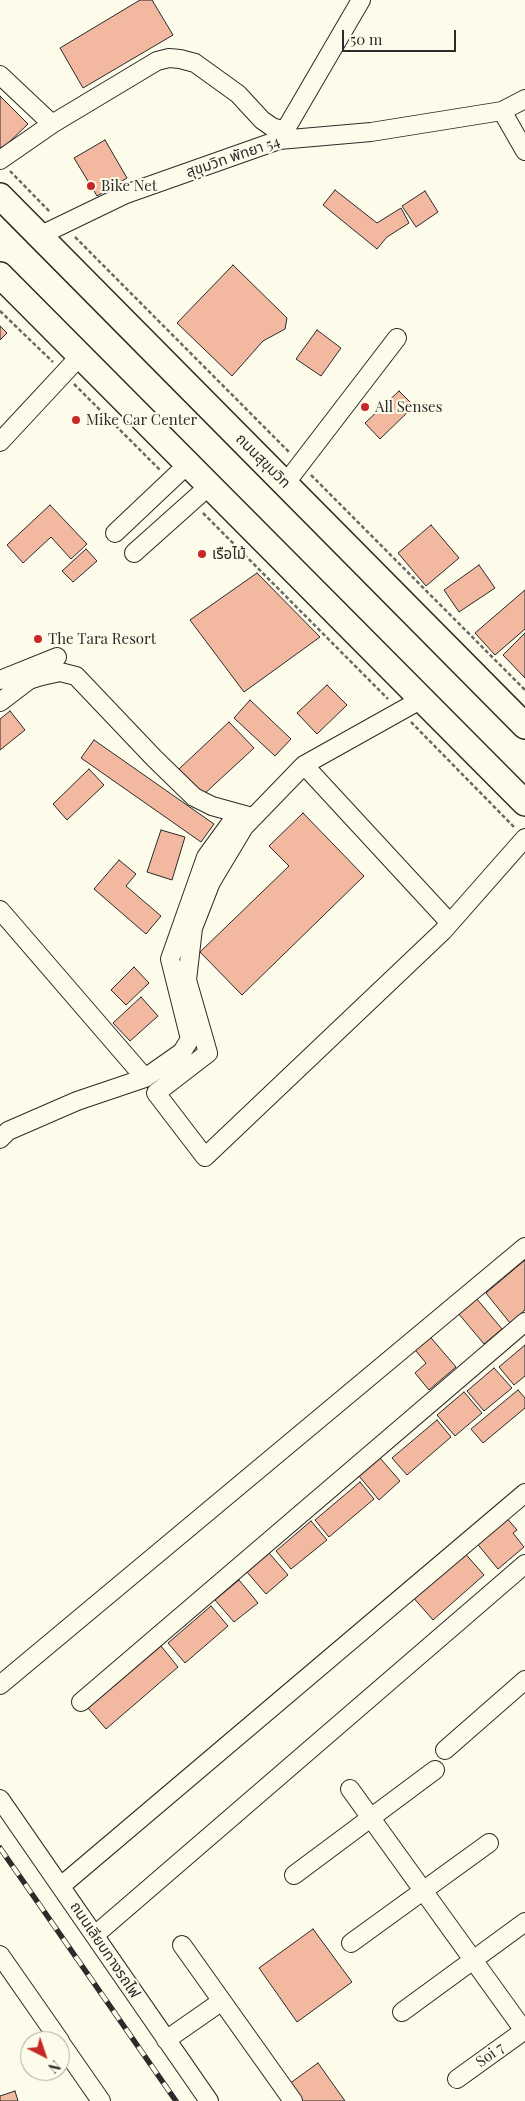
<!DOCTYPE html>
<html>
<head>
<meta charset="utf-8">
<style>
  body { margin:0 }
  #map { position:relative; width:525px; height:2101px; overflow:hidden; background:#fdfbea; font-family:"Playfair Display",serif }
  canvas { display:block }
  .north { position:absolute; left:20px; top:2031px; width:50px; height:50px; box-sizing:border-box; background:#fdfbea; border:1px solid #a9a89e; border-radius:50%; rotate:139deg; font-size:14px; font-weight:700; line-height:20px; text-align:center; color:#2b2b2b }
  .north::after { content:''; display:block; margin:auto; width:18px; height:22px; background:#c62828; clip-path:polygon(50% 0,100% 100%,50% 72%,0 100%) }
  .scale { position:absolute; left:342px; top:30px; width:114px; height:22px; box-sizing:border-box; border:2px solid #2b2b2b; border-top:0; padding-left:6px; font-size:15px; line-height:18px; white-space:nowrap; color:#2b2b2b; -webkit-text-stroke:4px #fdfbea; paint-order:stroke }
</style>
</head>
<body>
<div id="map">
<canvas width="525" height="2101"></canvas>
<div class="north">N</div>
<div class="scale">50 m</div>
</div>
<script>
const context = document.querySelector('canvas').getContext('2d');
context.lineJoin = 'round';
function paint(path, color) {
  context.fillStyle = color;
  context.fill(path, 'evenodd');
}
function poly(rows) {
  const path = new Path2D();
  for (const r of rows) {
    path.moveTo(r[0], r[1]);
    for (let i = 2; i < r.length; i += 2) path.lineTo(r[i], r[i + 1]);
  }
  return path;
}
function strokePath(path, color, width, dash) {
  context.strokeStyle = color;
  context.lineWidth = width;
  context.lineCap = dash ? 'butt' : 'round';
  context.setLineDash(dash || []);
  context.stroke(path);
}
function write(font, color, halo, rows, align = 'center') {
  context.font = font + ' "Playfair Display","Noto Sans Thai",serif';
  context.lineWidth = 4;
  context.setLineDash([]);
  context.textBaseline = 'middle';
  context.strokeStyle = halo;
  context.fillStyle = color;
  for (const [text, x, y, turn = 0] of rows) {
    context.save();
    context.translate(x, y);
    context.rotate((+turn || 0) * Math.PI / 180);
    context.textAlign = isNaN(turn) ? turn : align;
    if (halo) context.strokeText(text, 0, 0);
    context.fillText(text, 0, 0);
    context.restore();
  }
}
const building = poly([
  [140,0,152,0,173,35,83,88,60,48,140,0],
  [0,96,28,124,2,149,0,147,0,96],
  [105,140,127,178,97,196,74,158,105,140],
  [335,190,377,223,401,208,409,223,387,237,377,249,323,205,335,190],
  [425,191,438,212,416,227,402,206,425,191],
  [233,265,287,318,285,329,263,341,232,376,177,323,233,265],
  [0,326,7,333,0,340,0,326],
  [317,330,341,348,321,376,296,359,317,330],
  [399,391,414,406,380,439,365,423,399,391],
  [50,505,87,544,71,559,51,537,23,563,7,545,50,505],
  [431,525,459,558,426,586,398,553,431,525],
  [86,549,97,561,73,582,62,571,86,549],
  [479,565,495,588,459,612,444,590,479,565],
  [257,573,320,637,244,692,190,620,257,573],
  [525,590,525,629,495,655,475,633,525,590],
  [525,633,525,678,503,655,525,633],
  [327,685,347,705,317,734,297,713,327,685],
  [250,700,291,739,275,756,234,718,250,700],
  [10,711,25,730,0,750,0,719,10,711],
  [229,722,254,748,203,795,179,769,229,722],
  [94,740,214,824,201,842,81,758,94,740],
  [89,769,104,785,67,820,53,804,89,769],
  [303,813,364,876,242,995,200,952,289,866,269,846,303,813],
  [161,830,185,837,172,880,147,872,161,830],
  [119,860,136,874,126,886,161,916,146,934,94,889,119,860],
  [134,967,149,983,126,1005,111,990,134,967],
  [141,997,158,1016,130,1041,113,1023,141,997],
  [525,1260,525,1310,510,1323,486,1293,525,1260],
  [476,1298,502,1329,484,1344,458,1313,476,1298],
  [426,1332,456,1367,429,1390,415,1373,426,1363,411,1345,426,1332],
  [525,1345,525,1376,514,1385,499,1367,525,1345],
  [494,1368,512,1388,484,1411,467,1391,494,1368],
  [518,1390,525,1398,525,1408,483,1443,471,1429,518,1390],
  [464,1392,482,1413,455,1436,437,1415,464,1392],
  [437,1420,451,1437,407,1475,392,1458,437,1420],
  [380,1458,400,1481,379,1500,359,1476,380,1458],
  [360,1482,374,1499,329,1537,315,1520,360,1482],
  [505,1516,517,1530,513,1533,524,1547,498,1569,475,1541,505,1516],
  [311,1521,327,1540,291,1569,276,1551,311,1521],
  [462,1550,484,1575,433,1620,411,1595,462,1550],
  [269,1553,288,1575,266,1594,247,1572,269,1553],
  [239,1580,258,1603,234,1622,215,1600,239,1580],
  [211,1606,228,1626,185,1663,168,1643,211,1606],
  [161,1646,178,1667,106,1729,88,1708,161,1646],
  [313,1929,352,1982,297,2022,259,1968,313,1929],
  [318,2063,345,2101,302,2101,289,2084,318,2063],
  [15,2091,18,2101,0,2101,0,2096,15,2091]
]);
const path = poly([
  [10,171,50,212],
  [75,237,290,453],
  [0,311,53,362],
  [74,384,160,470],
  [311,475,525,690],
  [203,513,388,699],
  [411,722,514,827]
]);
const minor = poly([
  [0,75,52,124],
  [502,111,525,151],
  [280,139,361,0],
  [0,160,52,124,157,61,169,58,180,59,195,63,238,94,262,120,272,127,285,131],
  [39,236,126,194,279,140,371,132,502,111,525,99],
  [0,442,80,356],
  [285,484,397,338],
  [115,533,188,464],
  [134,553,209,486],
  [0,680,57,657],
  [422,699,304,765,244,827,211,882,193,928,187,980,208,1053,156,1093,205,1157,443,931,525,838],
  [0,702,29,680,42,676,60,672,76,676,154,758,194,797,212,806,248,816],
  [304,765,450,923],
  [0,910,145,1078,182,1052,190,1039,170,959,206,857,238,813],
  [0,1139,8,1131,77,1101,145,1078],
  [0,1685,525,1247],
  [81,1702,525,1322],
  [445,1750,525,1680],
  [350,1789,525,2032],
  [0,1799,209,2101],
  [294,1875,435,1770],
  [61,1886,525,1493],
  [95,1935,525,1564],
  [351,1943,489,1843],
  [182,1945,293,2101],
  [0,1955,60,2041],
  [402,2012,525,1922],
  [166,2040,222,2001],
  [60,2042,101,2101],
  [457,2079,525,2030]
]);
const highway = poly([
  [0,196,525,726],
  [0,275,525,803]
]);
const rail = poly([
  [0,1848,176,2101]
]);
const markers = [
  [91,186,5,"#c62828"],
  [365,407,5,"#c62828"],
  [76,420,5,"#c62828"],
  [202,554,5,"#c62828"],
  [38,639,5,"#c62828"]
];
const streetNames = [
  ["สุขุมวิท พัทยา 54",233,157,-19],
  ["ถนนสุขุมวิท",263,461,45],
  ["ถนนเลียบทางรถไฟ",105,1950,56],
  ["Soi 7",490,2055,-36]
];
const poiNames = [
  ["Bike Net",101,186],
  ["All Senses",375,407],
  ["Mike Car Center",86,420],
  ["เรือไม้",212,554],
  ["The Tara Resort",48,639]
];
paint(building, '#f2b8a0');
strokePath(building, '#2b2b2b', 1);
strokePath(minor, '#2b2b2b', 20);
strokePath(highway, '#2b2b2b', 28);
strokePath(path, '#6a6964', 2.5, [4, 2.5]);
strokePath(minor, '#fdfbea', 18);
strokePath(highway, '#fdfbea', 25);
strokePath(rail, '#2b2b2b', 5.5);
strokePath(rail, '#fdfbea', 4, [11]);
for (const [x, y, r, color] of markers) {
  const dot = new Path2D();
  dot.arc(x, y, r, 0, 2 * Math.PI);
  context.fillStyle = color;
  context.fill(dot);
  strokePath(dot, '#fdfbea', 2);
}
write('15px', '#2b2b2b', '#fdfbea', streetNames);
write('15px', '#2b2b2b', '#fdfbea', poiNames, 'left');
</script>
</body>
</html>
